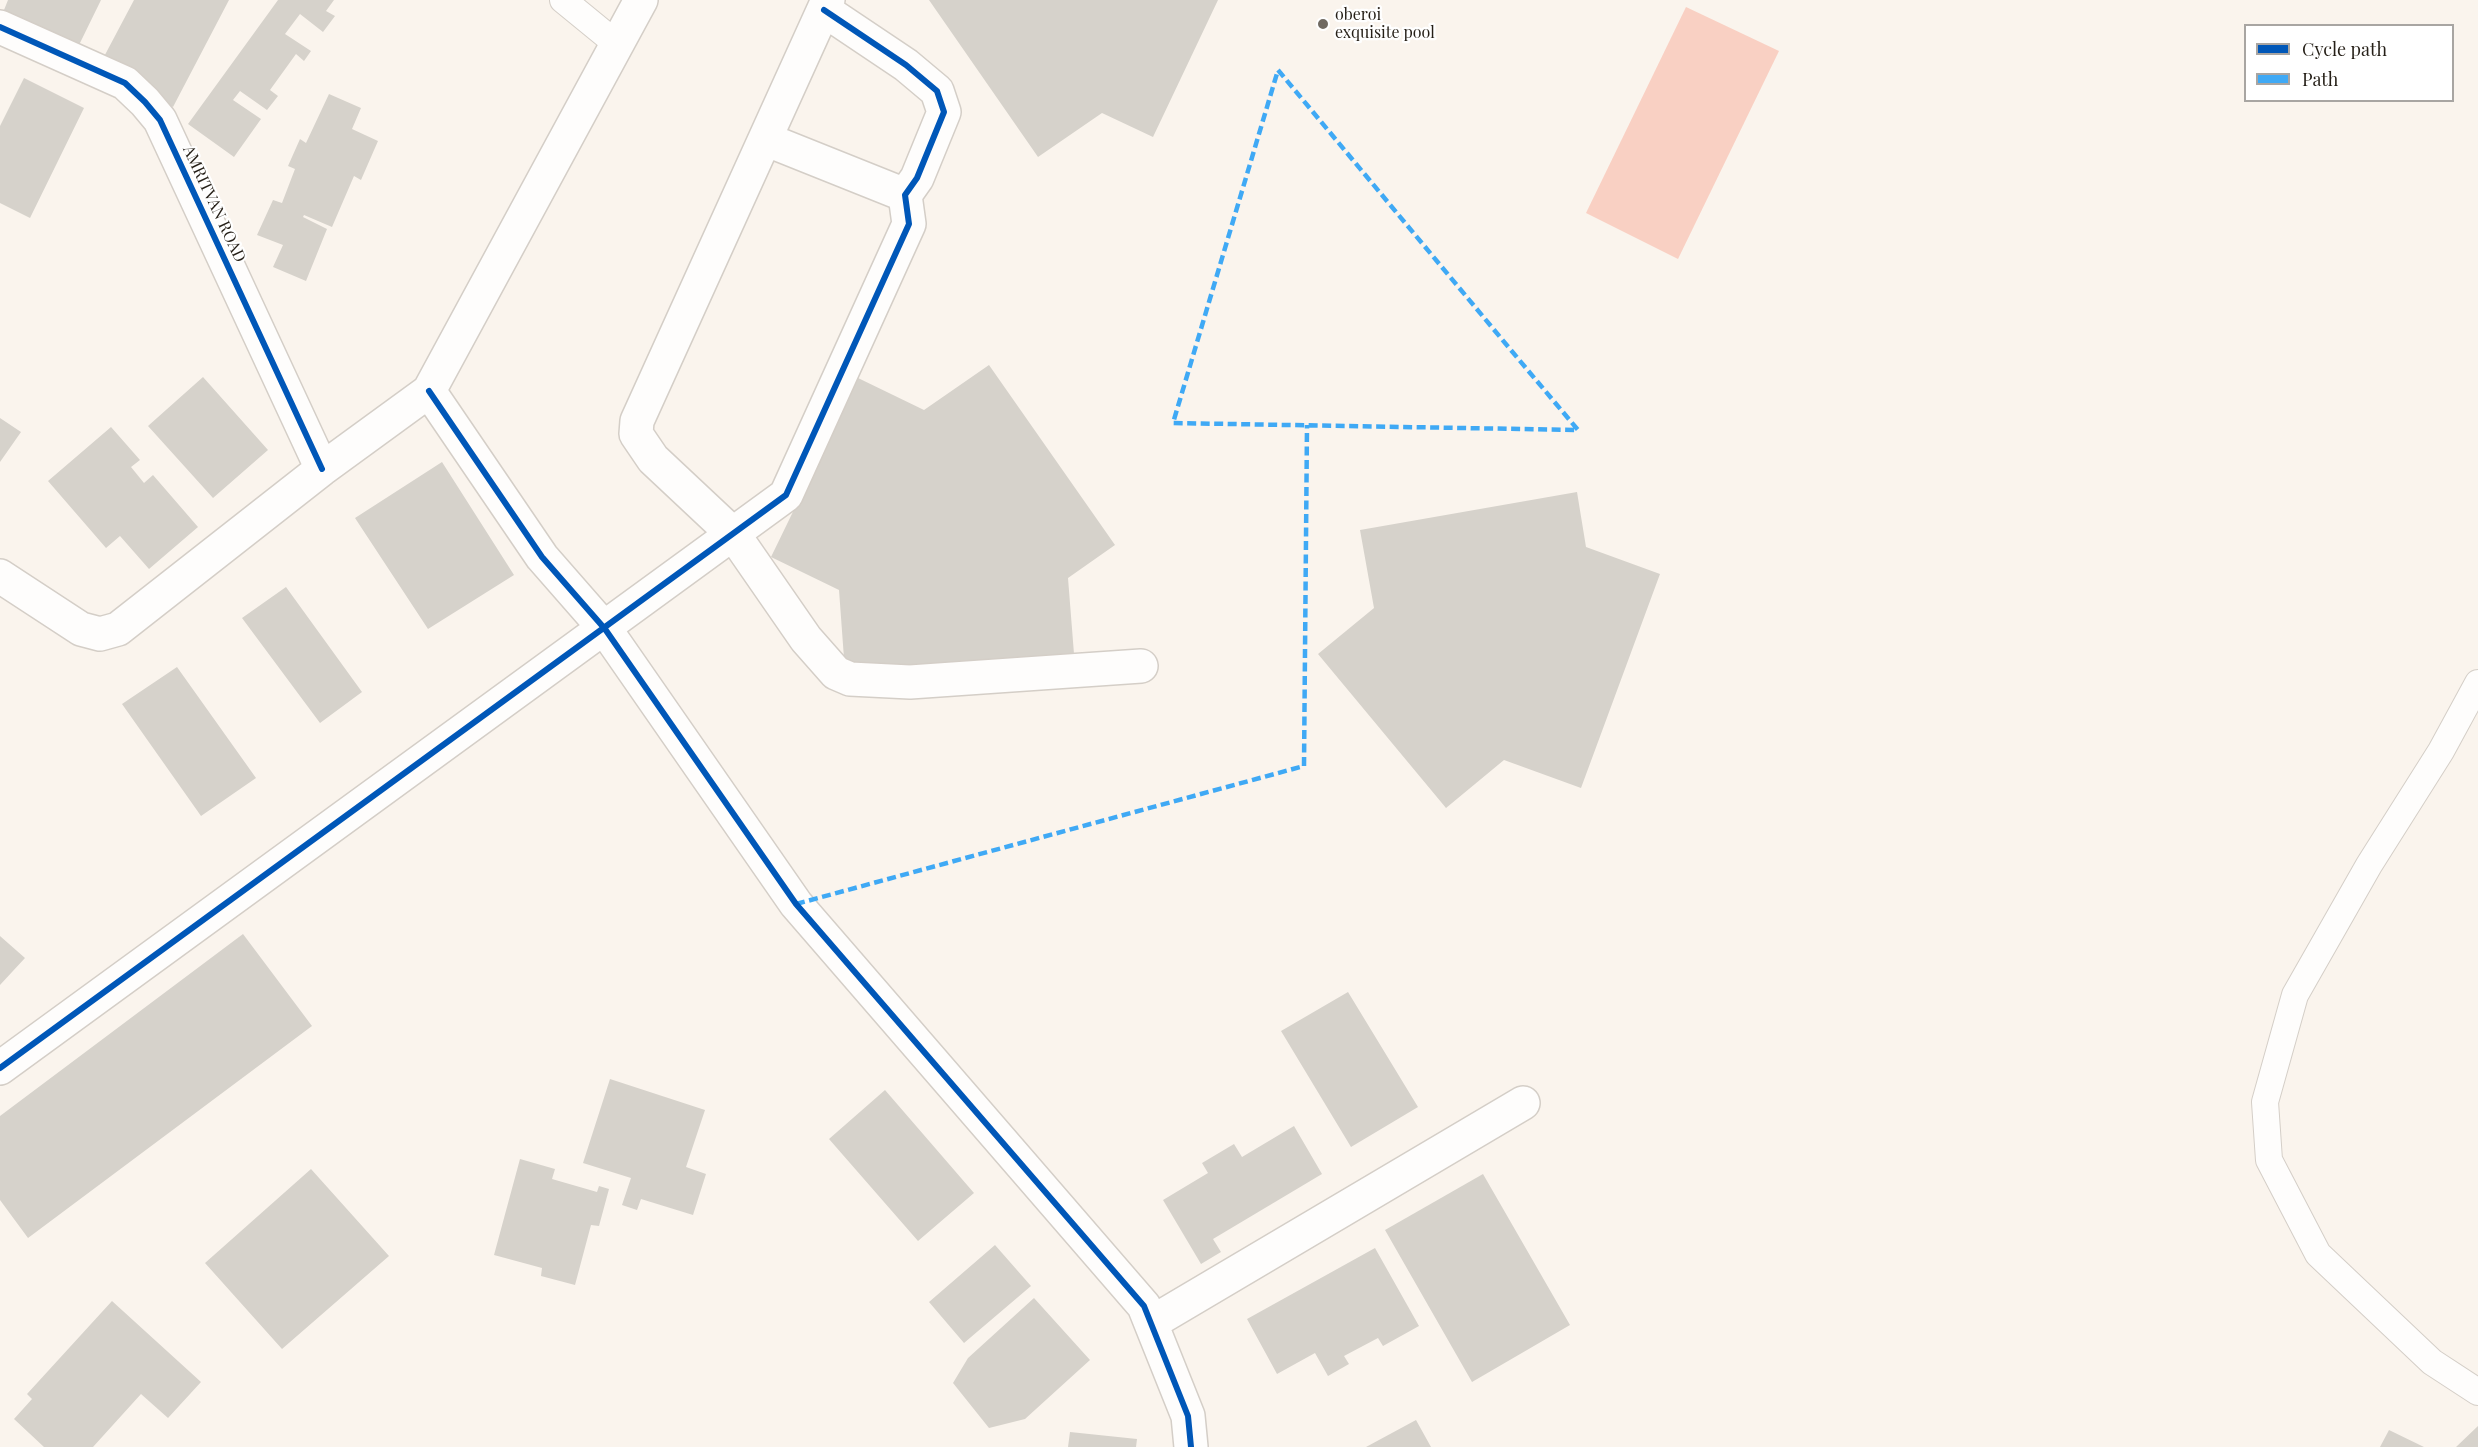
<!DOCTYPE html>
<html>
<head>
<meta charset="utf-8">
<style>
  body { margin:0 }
  #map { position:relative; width:2478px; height:1447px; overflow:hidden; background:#faf4ed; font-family:"Playfair Display",serif }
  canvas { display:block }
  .legend { position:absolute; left:2244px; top:24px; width:210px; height:78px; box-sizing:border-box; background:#fff; border:2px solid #a8a5a2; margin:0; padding:8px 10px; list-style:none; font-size:18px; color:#251f17 }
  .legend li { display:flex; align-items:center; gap:12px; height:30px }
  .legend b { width:30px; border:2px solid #a8a5a2 }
</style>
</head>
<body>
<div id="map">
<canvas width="2478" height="1447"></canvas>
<ul class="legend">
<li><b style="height:8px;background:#0057b8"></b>Cycle path</li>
<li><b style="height:8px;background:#3fa9f5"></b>Path</li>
</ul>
</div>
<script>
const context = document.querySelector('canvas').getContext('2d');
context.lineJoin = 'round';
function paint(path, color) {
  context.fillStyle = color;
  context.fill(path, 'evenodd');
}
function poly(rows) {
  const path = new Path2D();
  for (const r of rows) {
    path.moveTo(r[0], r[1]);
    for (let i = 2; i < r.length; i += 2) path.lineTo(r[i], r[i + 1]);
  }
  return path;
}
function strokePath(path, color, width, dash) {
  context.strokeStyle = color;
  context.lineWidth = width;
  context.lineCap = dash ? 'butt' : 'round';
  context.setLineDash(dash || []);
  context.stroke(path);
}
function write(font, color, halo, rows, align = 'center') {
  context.font = font + ' "Playfair Display",serif';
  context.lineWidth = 4.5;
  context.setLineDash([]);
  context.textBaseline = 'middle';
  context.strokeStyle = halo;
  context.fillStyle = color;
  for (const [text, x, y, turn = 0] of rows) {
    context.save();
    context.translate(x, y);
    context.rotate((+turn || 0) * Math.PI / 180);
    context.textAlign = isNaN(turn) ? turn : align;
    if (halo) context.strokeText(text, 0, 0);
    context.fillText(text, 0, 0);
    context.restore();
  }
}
const green = poly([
  [1686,7,1779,51,1678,259,1586,213]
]);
const building = poly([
  [8,0,101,0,79,45,4,10],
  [134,0,229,0,173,107,98,68],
  [278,0,334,0,326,11,335,16,323,32,300,14,285,34,311,51,304,61,296,54,270,90,278,96,267,110,240,91,233,100,261,119,234,157,188,124],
  [929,0,1218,0,1153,137,1102,113,1038,157],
  [24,78,84,108,30,218,0,203,0,126],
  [329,94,361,108,352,129,378,141,361,180,354,176,332,227,304,215,303,217,327,229,306,281,273,267,283,245,257,235,273,200,282,203,295,169,288,166,300,139,306,143],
  [989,365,1115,545,1068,578,1074,654,845,672,839,590,771,557,858,378,924,410],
  [203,377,268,450,213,498,148,426],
  [0,418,21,432,0,462],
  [111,427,140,460,131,467,144,483,153,475,198,527,149,569,120,536,106,548,48,481],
  [442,462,514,575,428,629,355,518],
  [1577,492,1586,547,1660,574,1581,788,1504,760,1446,808,1318,654,1374,608,1360,530],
  [286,587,362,692,320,723,242,618],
  [177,667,256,778,201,816,122,704],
  [243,934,312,1026,28,1238,0,1200,0,1116],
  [0,936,25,958,0,985],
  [1348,992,1418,1107,1351,1147,1281,1031],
  [610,1079,705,1110,686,1167,706,1174,693,1215,641,1199,637,1210,622,1205,631,1178,583,1163],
  [885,1090,974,1193,918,1241,829,1139],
  [1294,1126,1322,1174,1213,1239,1221,1252,1201,1264,1163,1200,1208,1173,1202,1163,1234,1144,1242,1157],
  [520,1159,555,1169,552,1179,597,1192,599,1186,609,1189,599,1226,591,1225,575,1285,541,1276,542,1268,494,1255],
  [311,1169,389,1256,282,1349,205,1263],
  [1483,1174,1570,1325,1472,1382,1385,1230],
  [995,1245,1031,1286,964,1343,929,1302],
  [1375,1248,1419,1326,1383,1346,1378,1338,1344,1356,1349,1364,1328,1376,1315,1353,1277,1374,1247,1319],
  [1034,1298,1090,1360,1025,1419,989,1428,953,1383,968,1358],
  [112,1301,201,1382,168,1418,141,1394,93,1447,44,1447,14,1419,32,1399,27,1394],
  [1416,1420,1431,1447,1366,1447],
  [2478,1426,2478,1447,2456,1447],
  [2389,1430,2424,1447,2380,1447],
  [1070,1432,1137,1439,1136,1447,1068,1447]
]);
const service = poly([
  [563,0,618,45],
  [2478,683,2441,751,2369,865,2295,995,2265,1102,2269,1160,2318,1254,2432,1362,2478,1392]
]);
const minor = poly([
  [828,0,637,421,636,434,653,459,734,535,806,639,836,673,850,679,910,682,1141,666],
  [0,27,125,83,145,102,160,120,322,469],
  [765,139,905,195],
  [429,391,542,557,605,629,796,904,1144,1306,1188,1416,1191,1447],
  [0,576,81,629,100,634,118,629,322,469,429,391,641,0],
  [0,1068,786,495,909,224,905,195,917,178,944,112,937,91,906,65,824,10],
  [1151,1323,1523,1103]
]);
const quiet = poly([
  [1278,70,1510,349,1578,430,1173,423,1278,70],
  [796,904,1304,766,1307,425]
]);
const cycleway = poly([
  [0,27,125,83,145,102,160,120,322,469],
  [429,391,542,557,605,629,796,904,1144,1306,1188,1416,1191,1447],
  [0,1068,786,495,909,224,905,195,917,178,944,112,937,91,906,65,824,10]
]);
const markers = [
  [1323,24,6,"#706a62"]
];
const poiNames = [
  ["oberoi",1335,15],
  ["exquisite pool",1335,33]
];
const streetNames = [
  ["AMRITVAN ROAD",214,204,65]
];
paint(green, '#f9d0c3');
paint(building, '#d6d2cb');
strokePath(service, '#d4cec7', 28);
strokePath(minor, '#d4cec7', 36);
strokePath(service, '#fefdfc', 26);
strokePath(minor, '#fefdfc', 33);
strokePath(quiet, '#3fa9f5', 4.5, [9, 4.5]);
strokePath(cycleway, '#0057b8', 6);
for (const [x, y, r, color] of markers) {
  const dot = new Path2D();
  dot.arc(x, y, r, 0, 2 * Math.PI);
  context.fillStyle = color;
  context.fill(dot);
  strokePath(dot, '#fff', 2);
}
write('16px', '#251f17', '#fff', poiNames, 'left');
write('16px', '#251f17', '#fff', streetNames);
</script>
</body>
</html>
